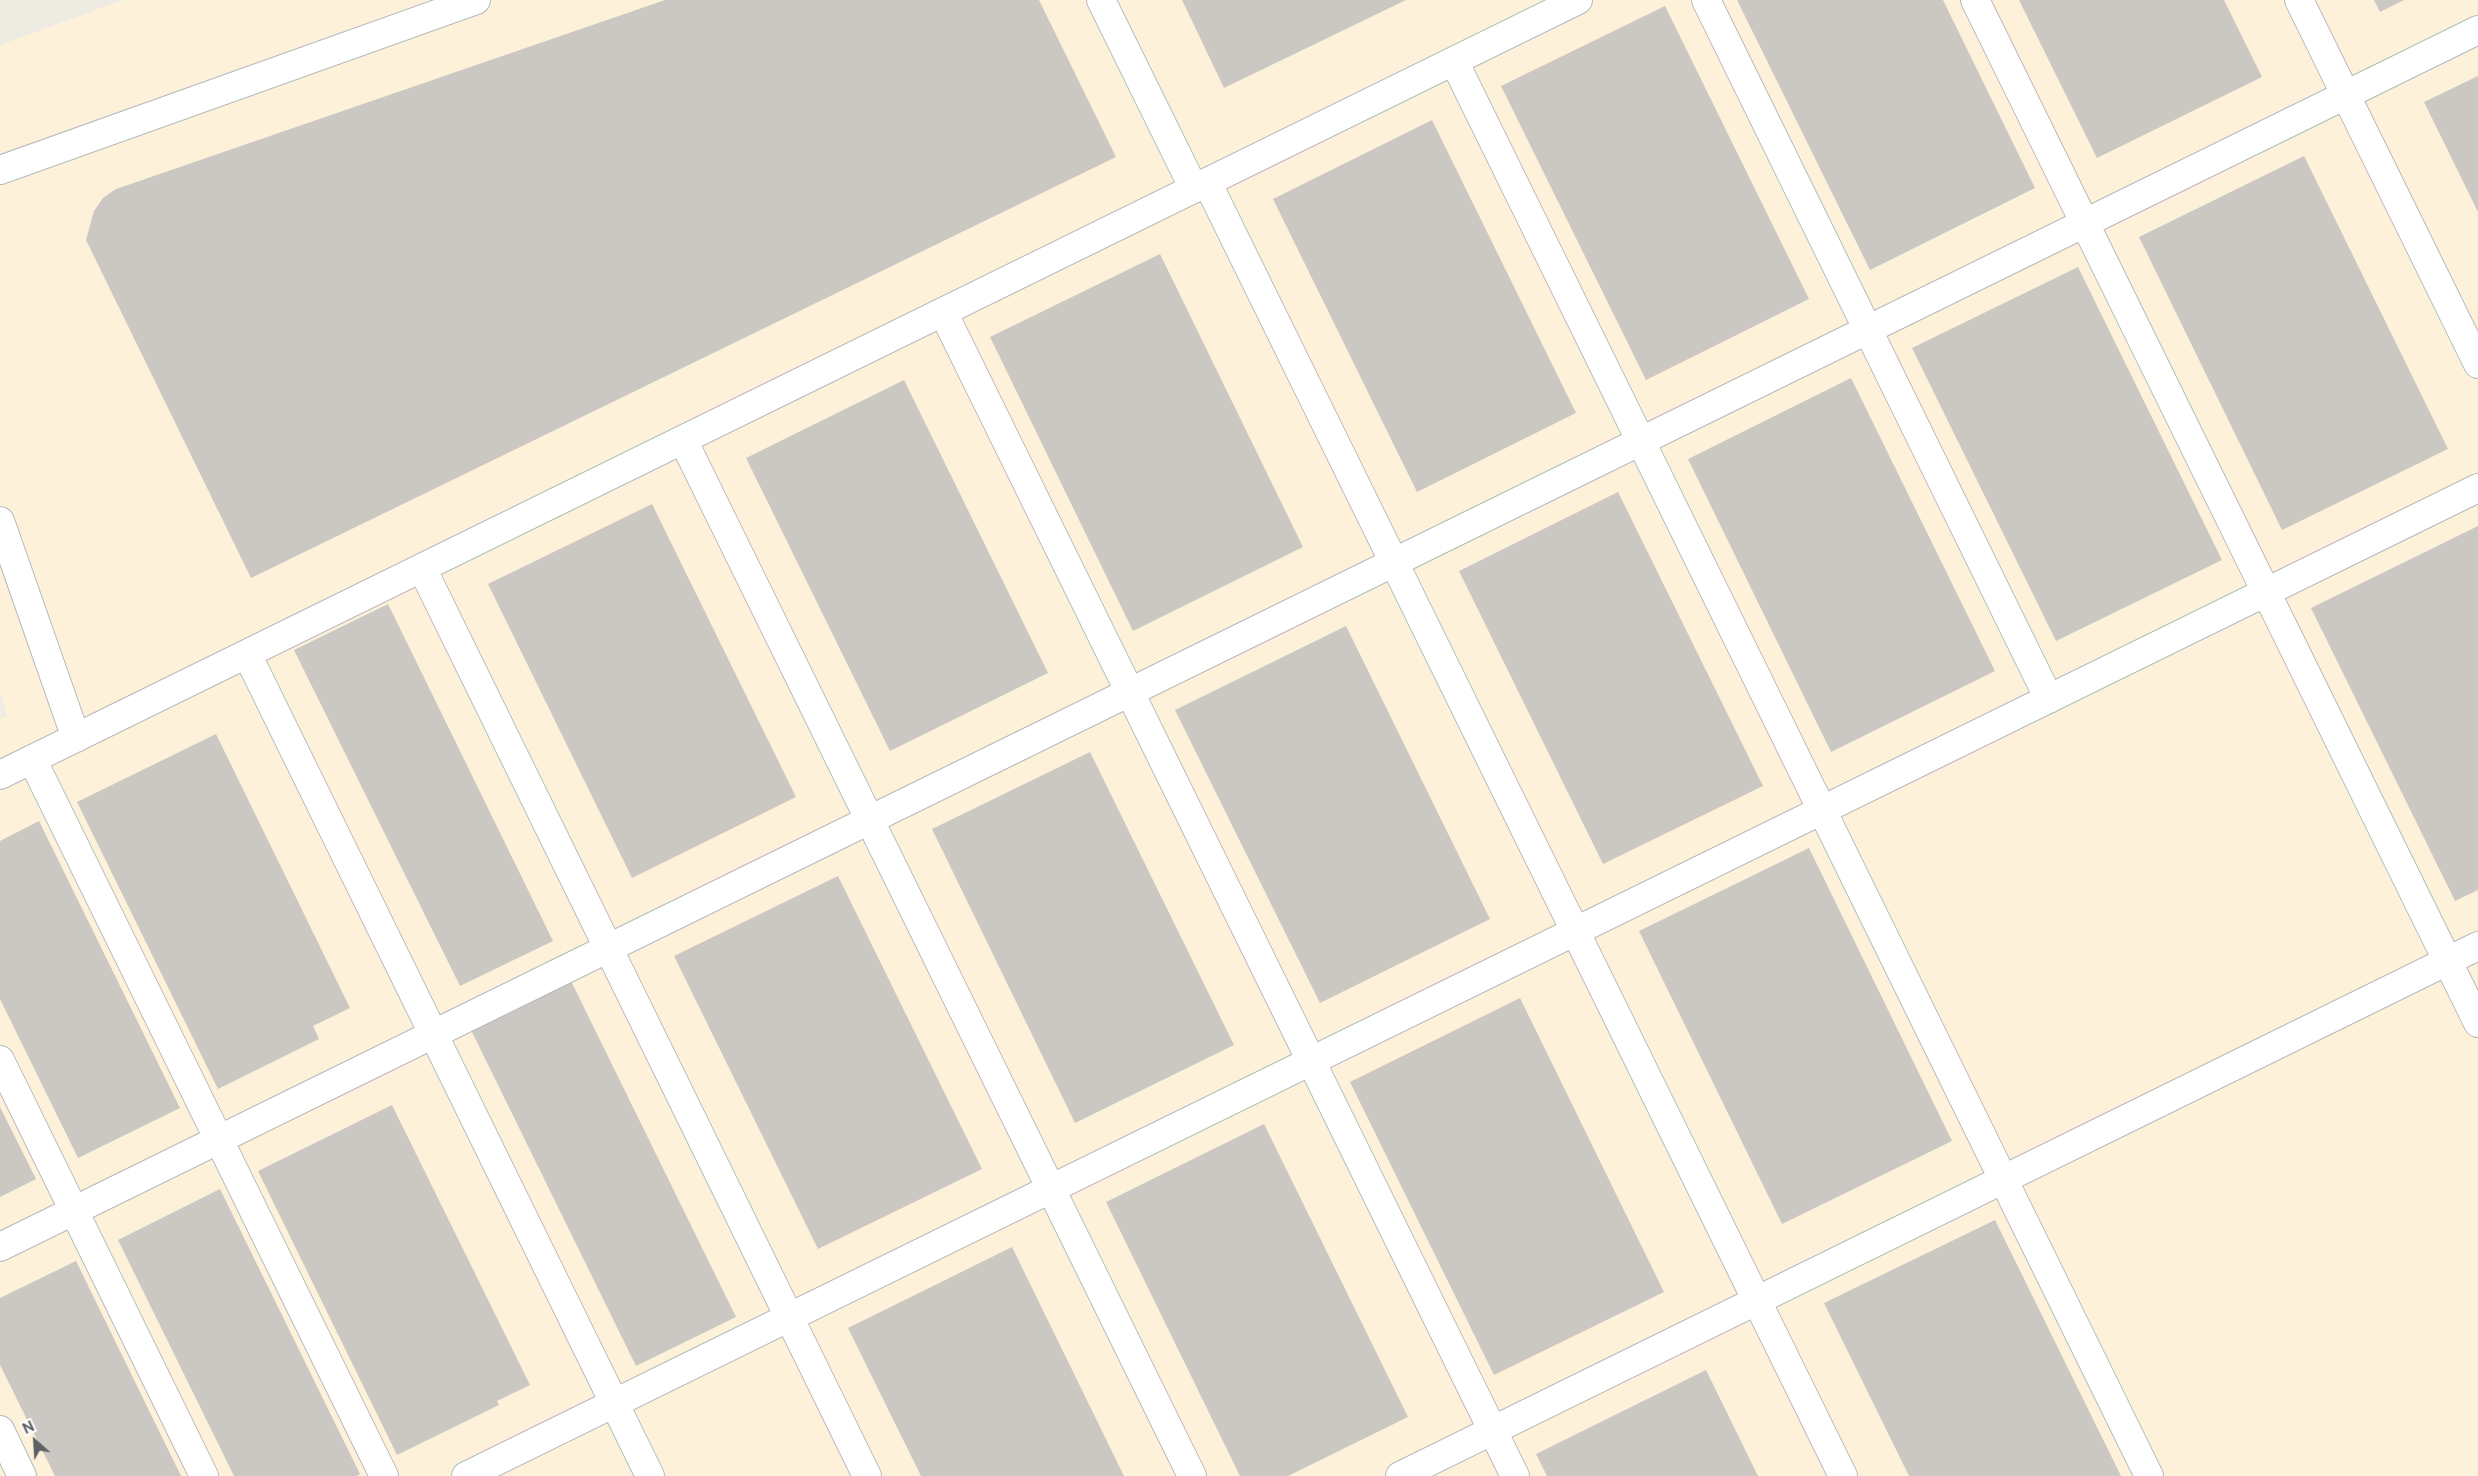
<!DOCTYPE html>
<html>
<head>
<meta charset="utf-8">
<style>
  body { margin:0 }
  #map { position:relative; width:2478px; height:1476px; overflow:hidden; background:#eeebe3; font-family:"Public Sans",sans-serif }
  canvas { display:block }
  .north { position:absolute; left:10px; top:1416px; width:50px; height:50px; -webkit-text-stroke:4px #fff; paint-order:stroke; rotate:334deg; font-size:14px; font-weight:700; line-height:20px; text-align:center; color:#5b6064 }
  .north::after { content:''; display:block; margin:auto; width:18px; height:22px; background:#5b6064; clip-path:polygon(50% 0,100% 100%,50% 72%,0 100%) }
</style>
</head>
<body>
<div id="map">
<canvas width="2478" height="1476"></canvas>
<div class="north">N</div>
</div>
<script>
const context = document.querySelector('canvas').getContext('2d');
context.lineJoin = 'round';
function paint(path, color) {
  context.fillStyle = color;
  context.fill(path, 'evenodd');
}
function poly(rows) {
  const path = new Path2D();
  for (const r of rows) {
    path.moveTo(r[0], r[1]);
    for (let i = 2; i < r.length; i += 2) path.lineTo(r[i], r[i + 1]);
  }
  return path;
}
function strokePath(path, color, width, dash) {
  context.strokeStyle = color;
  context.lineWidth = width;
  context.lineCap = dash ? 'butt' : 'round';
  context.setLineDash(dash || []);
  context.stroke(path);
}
const commercial = poly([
  [123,0,2478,0,2478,1476,0,1476,0,719,7,716,0,691,0,45]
]);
const building = poly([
  [665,0,1039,0,1116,157,251,578,86,240,94,211,103,198,116,189],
  [1182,0,1406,0,1224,88],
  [1737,0,1943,0,2035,188,1870,270],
  [2019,0,2224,0,2262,77,2097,158],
  [2374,0,2404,0,2380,12],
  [1665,6,1809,299,1646,380,1501,86],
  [2478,76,2478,212,2424,102],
  [1432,120,1576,413,1417,492,1273,199],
  [2304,156,2448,449,2282,530,2139,237],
  [1160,254,1303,547,1133,631,990,337],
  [2078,267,2222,560,2056,641,1912,348],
  [1851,378,1995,671,1831,752,1688,459],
  [904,380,1048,673,890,751,746,458],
  [1618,492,1763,786,1603,864,1459,571],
  [652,504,796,797,632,878,488,584],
  [2478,526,2478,890,2455,901,2311,608],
  [388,604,553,941,460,986,294,650],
  [1346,626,1490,919,1320,1003,1175,710],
  [216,734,350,1008,313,1026,319,1039,218,1089,77,802],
  [1090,752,1234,1045,1075,1123,932,829],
  [39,821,180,1108,78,1158,0,999,0,841],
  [1809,848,1952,1141,1782,1224,1639,931],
  [838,876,982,1169,818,1249,674,956],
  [571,981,736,1317,636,1366,471,1030],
  [1520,998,1664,1292,1494,1375,1350,1082],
  [392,1105,530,1385,497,1401,499,1405,397,1455,258,1171],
  [0,1107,36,1179,0,1197],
  [1264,1124,1408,1417,1288,1476,1240,1476,1106,1202],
  [220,1189,360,1474,356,1476,234,1476,118,1240],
  [1995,1220,2121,1476,1909,1476,1824,1303],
  [1012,1247,1124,1476,921,1476,848,1328],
  [76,1261,181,1476,55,1476,0,1365,0,1298],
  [1706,1370,1758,1476,1547,1476,1536,1454]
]);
const minor = poly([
  [1101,0,1194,189],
  [1706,0,2049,699],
  [1975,0,2478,1023],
  [2299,0,2478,364],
  [1454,61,2149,1476],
  [0,170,476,0],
  [1207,182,1843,1476],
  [943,312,1515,1476],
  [683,440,1192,1476],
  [0,521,76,738],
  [422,568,867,1476],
  [247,654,650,1476],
  [32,759,384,1476],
  [0,775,1578,0],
  [0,1060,204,1476],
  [0,1247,2478,30],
  [0,1430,22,1476],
  [466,1476,2478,488],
  [1400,1476,2478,946]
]);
paint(commercial, '#fdf2d9');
paint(building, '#cbc7c3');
strokePath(minor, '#b6b9bd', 30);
strokePath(minor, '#fff', 28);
</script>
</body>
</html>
